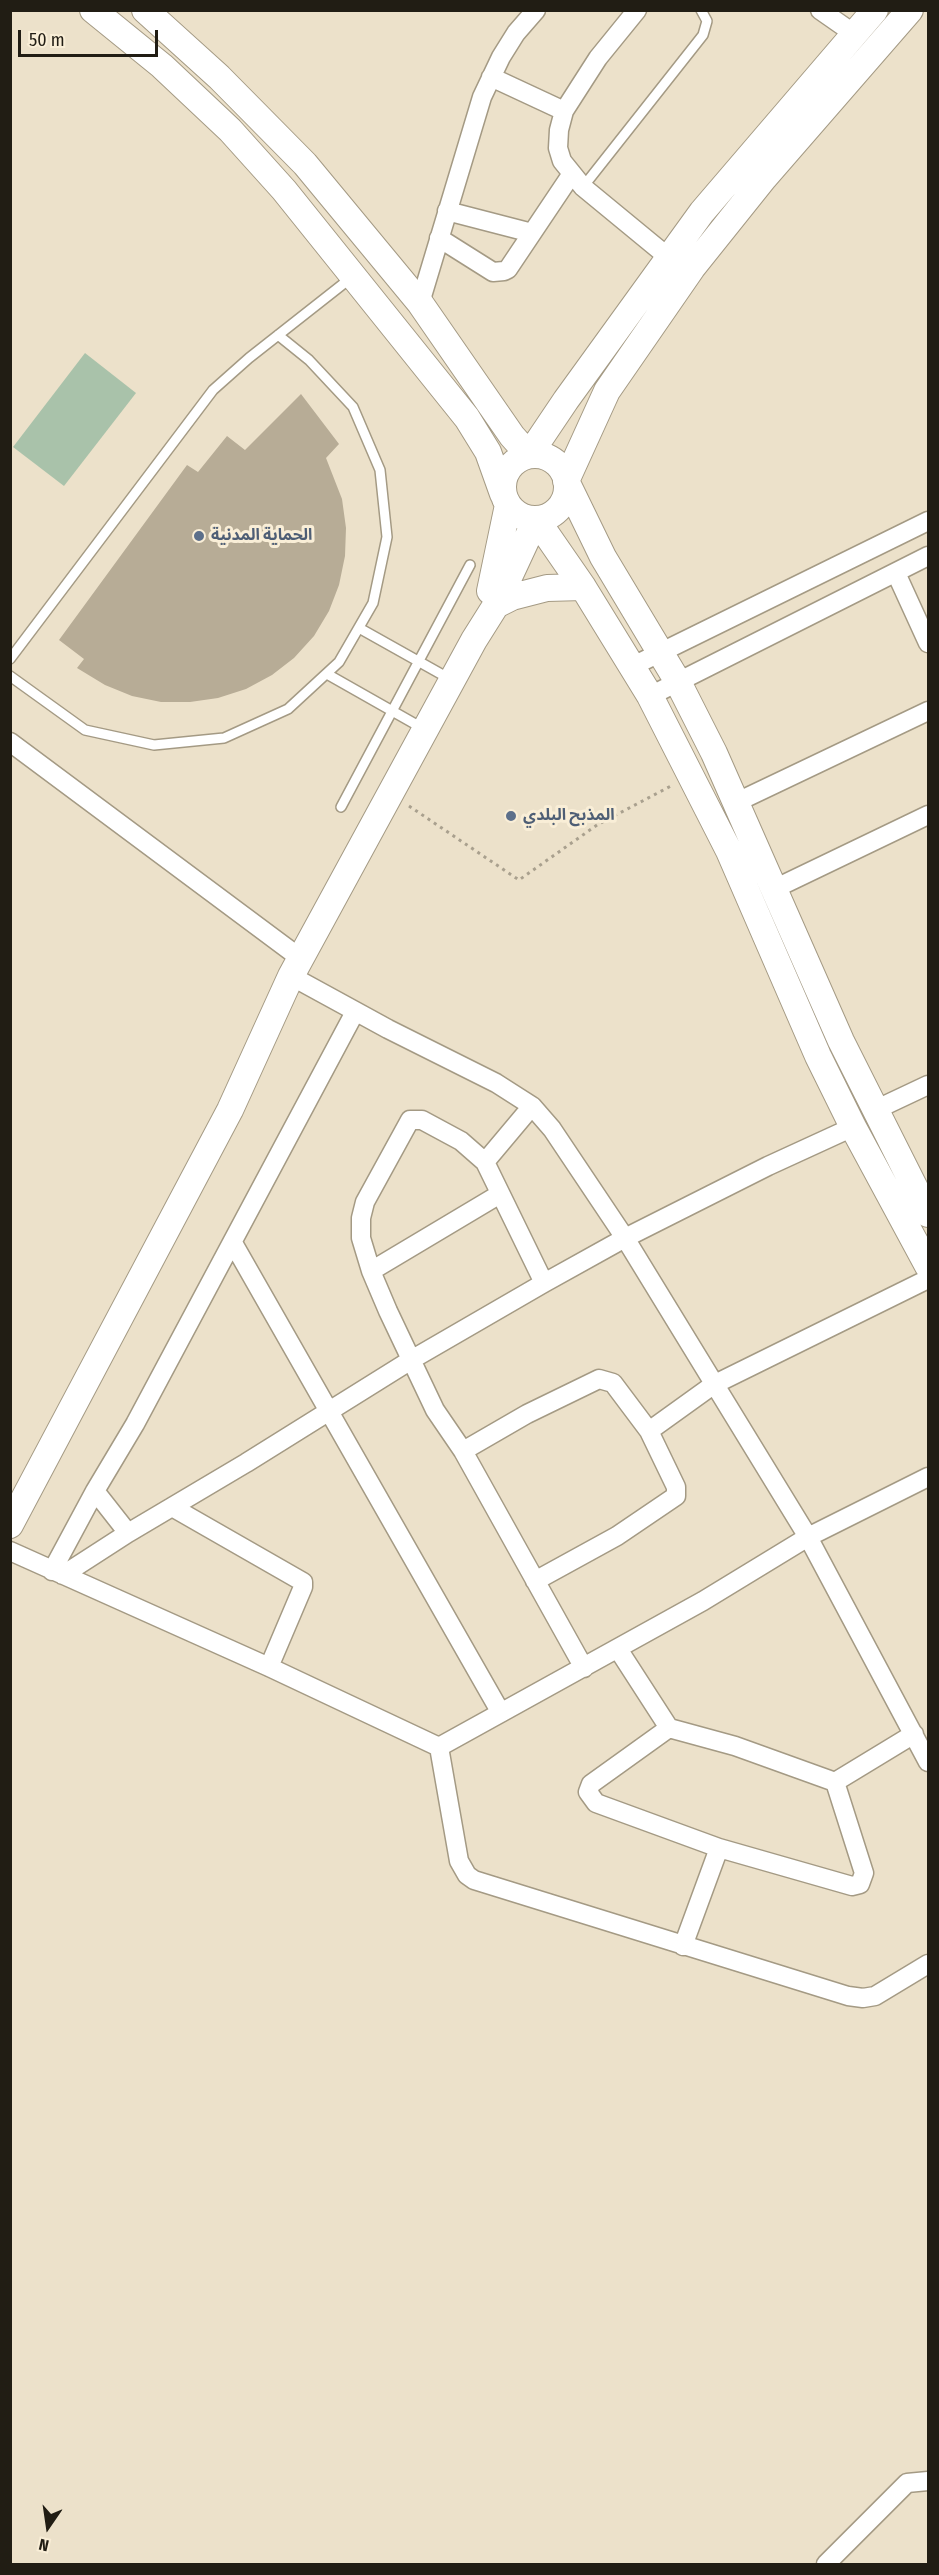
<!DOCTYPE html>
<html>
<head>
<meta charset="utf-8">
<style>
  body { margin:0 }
  #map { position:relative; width:939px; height:2575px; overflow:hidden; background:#ece1ca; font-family:"Fira Sans Condensed",sans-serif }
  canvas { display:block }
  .frame { position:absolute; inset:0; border:12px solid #211d14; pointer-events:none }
  .north { position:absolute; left:18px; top:2497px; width:60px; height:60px; -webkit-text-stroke:4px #f9eed7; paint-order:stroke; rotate:193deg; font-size:16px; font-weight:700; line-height:24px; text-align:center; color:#211d14 }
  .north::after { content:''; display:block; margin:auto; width:21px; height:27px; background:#211d14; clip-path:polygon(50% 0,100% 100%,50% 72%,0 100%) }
  .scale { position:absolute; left:18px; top:30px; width:140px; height:27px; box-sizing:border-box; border:3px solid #211d14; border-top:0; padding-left:8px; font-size:18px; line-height:21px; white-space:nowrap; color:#211d14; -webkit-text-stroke:4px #f9eed7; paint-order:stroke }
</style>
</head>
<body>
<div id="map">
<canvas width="939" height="2575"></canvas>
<div class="frame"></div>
<div class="north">N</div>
<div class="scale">50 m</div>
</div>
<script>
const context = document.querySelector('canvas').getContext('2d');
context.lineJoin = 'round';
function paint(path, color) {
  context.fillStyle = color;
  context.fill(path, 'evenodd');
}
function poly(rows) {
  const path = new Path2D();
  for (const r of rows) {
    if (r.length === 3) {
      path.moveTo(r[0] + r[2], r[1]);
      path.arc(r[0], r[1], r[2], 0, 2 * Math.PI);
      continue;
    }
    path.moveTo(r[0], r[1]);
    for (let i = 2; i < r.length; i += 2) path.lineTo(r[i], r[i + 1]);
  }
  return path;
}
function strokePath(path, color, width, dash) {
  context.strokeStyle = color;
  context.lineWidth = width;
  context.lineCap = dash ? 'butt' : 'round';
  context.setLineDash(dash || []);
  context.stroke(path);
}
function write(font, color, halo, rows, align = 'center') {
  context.font = font + ' "Fira Sans Condensed","Noto Sans Arabic",sans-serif';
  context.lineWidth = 6;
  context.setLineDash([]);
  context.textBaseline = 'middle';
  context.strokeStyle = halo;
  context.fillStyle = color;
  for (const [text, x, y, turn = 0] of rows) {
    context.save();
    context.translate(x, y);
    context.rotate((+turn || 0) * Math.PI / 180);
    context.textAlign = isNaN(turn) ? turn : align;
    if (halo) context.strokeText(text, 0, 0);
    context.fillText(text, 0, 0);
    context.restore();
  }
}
const green = poly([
  [85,353,136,393,64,486,13,447]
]);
const building = poly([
  [301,394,339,444,326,458,342,499,346,528,345,556,339,585,329,611,314,636,294,658,272,675,246,689,218,698,190,702,161,702,132,696,105,685,77,668,84,659,59,640,187,465,198,472,227,436,245,450]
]);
const path = poly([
  [409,806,519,880,597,825,671,786]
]);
const lane = poly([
  [583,187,703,35,707,21,701,10],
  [359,628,450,679],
  [10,659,213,390,249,358,352,277],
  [327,674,424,729],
  [10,676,85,730,154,745,224,738,288,709,339,662,373,603,387,537,380,470,353,407,309,360,278,335],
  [341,807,470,565]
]);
const street = poly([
  [637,10,598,58,564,111,559,130,558,148,562,161,583,187,668,257],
  [820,10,853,33],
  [491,77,564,111],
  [447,211,532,233],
  [439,238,493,272,504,271,508,269,571,175],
  [420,303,482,97,501,57,516,33,536,10],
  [896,573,928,643],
  [633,666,928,521],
  [650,696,928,556],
  [10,742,300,958],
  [737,802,928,711],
  [774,889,928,815],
  [291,976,388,1029,496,1083,532,1106,552,1129,625,1238,808,1537,928,1762],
  [875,1110,928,1085],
  [485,1162,532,1106],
  [233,1243,501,1713],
  [371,1271,500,1194],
  [544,1283,485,1162,461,1141,422,1120,410,1120,365,1202,361,1218,361,1238,371,1271,388,1311,435,1410,463,1451,584,1668],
  [649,1431,713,1385,928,1279],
  [463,1451,527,1414,599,1379,613,1383,649,1431,676,1487,676,1496,617,1536,535,1581],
  [95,1491,128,1533],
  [172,1507,303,1582,303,1587,269,1667],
  [10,1551,269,1667,439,1747],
  [52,1571,95,1491,135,1424,355,1012],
  [63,1575,128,1533,246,1463,411,1360,544,1283,625,1238,768,1166,853,1127],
  [618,1649,669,1728,735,1746,835,1782,864,1873,860,1884,852,1886,719,1848,683,1946],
  [669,1728,591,1784,588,1792,596,1803,719,1848],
  [439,1747,459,1861,467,1875,474,1880,848,1996,863,1998,875,1996,928,1964],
  [439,1747,703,1601,808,1537,928,1477],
  [835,1782,914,1734],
  [826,2564,907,2483,928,2481]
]);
const secondary = poly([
  [93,10,162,66,230,130,284,190,467,418,488,452,503,494],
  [145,10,219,77,305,164,420,303,512,436,529,455,566,400,702,212,875,10],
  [910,10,764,178,692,268,607,391,566,481,603,557,678,682,714,753,841,1041,928,1214],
  [535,487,32],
  [536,519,583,587,650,696,729,851,818,1056,853,1127,928,1266],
  [490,591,508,505],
  [496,605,512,597,547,588,583,587],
  [10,1525,230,1110,291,976,474,640,496,605,536,519]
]);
const markers = [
  [199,536,6,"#5c6f8a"],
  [511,816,6,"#5c6f8a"]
];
const serviceNames = [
  ["الحماية المدنية",211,536],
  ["المذبح البلدي",523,816]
];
paint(green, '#a9c2aa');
paint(building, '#b7ac96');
strokePath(lane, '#a49a84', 12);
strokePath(street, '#a49a84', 21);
strokePath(secondary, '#a49a84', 28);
strokePath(path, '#a9a08e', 3, [3, 4.5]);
strokePath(lane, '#fff', 9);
strokePath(street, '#fff', 18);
strokePath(secondary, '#fff', 26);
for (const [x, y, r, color] of markers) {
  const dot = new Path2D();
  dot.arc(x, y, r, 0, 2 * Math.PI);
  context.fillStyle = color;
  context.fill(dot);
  strokePath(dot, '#f9eed7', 2);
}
write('bold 16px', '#4e5e75', '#f9eed7', serviceNames, 'left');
</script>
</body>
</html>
